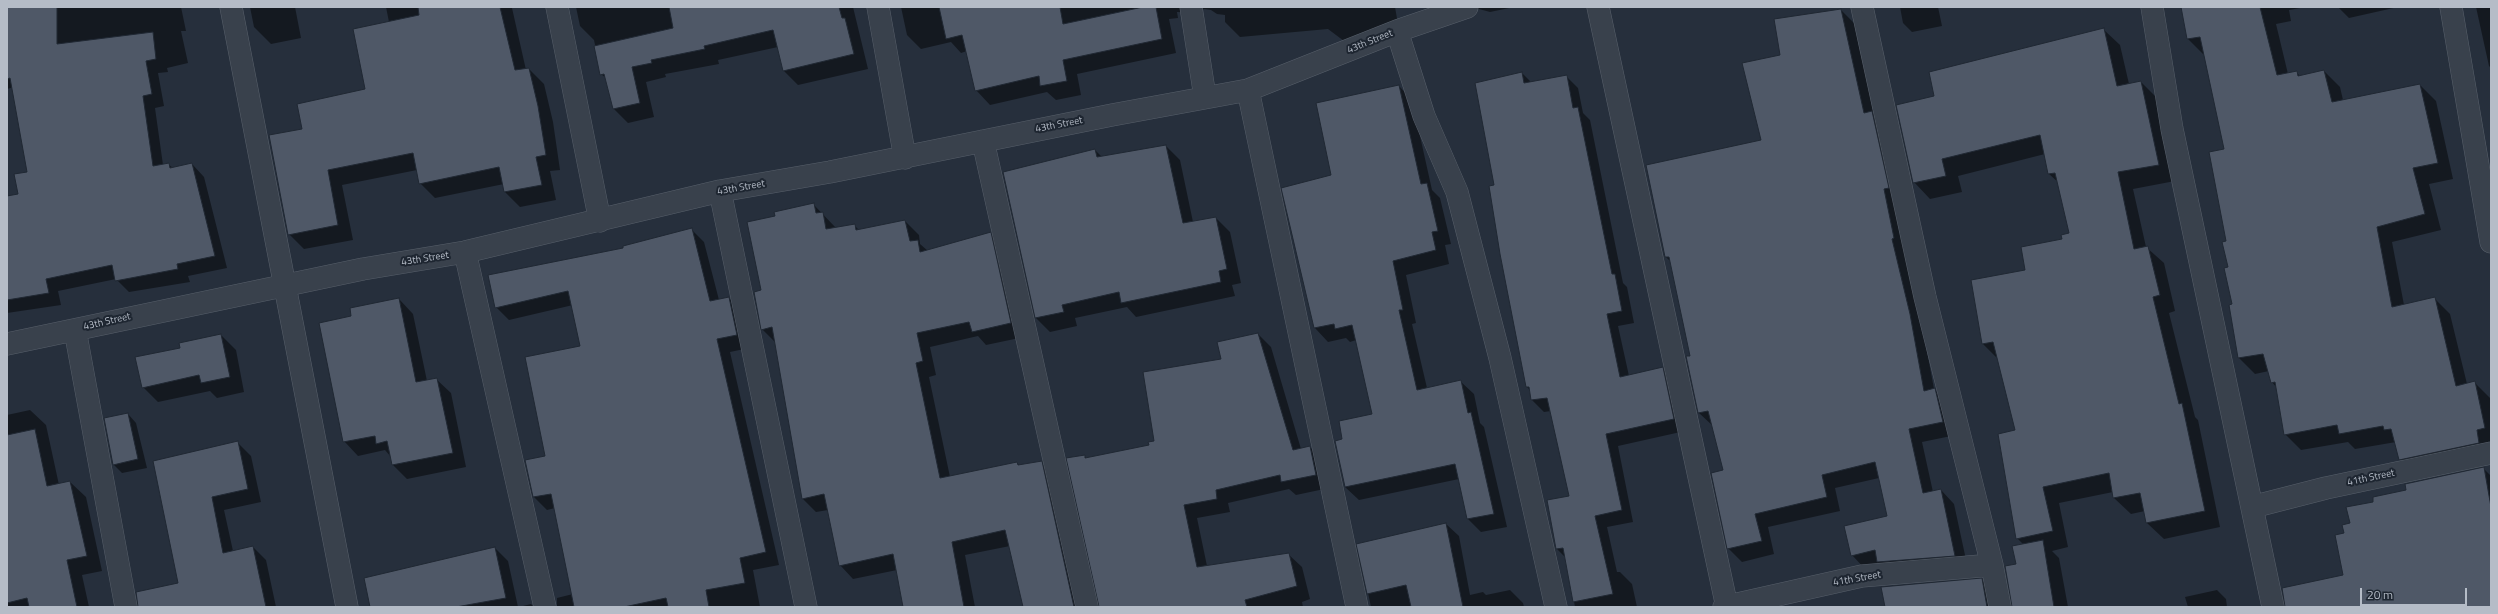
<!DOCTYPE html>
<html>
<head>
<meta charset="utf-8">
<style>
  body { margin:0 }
  #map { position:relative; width:2498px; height:614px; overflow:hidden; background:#262f3c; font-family:"Titillium Web",sans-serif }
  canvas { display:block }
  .frame { position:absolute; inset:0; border:8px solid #b5bcc7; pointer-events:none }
  .scale { position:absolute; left:2360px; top:588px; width:107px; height:18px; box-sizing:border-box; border:2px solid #b5bcc7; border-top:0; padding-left:5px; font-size:12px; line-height:14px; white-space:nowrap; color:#b5bcc7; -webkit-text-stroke:3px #1e2631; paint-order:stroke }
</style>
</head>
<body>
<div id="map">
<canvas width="2498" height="614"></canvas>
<div class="frame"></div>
<div class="scale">20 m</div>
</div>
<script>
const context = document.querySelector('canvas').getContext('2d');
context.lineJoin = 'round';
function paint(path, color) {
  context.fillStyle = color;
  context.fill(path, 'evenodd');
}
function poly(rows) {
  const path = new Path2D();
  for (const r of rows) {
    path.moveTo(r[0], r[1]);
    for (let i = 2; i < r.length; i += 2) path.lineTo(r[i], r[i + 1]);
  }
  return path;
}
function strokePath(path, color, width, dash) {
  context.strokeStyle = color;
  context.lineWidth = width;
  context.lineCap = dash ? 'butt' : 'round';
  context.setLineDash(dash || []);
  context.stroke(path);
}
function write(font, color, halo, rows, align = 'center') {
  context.font = font + ' "Titillium Web",sans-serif';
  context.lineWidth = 4;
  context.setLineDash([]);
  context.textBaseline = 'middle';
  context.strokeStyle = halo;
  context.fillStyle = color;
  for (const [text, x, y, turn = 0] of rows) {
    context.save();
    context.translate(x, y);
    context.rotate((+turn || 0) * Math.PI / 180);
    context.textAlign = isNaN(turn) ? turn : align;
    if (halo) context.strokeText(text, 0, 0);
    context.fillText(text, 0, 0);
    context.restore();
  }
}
const shadow = poly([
  [35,7,181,7,186,31,181,31,188,63,167,68,168,72,158,73,164,106,155,108,163,165,168,164,173,168,192,164,204,177,227,268,188,276,190,282,129,292,116,279,58,291,61,305,7,313,7,197,19,195,28,172],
  [250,7,295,7,301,38,271,44,254,27],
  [386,7,512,8,526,70,529,69,544,84,553,122,560,170,550,171,556,200,520,207,505,192,504,184,435,198,420,183,417,170,342,185,353,240,304,249,289,234,303,130,366,90,389,22],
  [576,7,853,7,868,69,798,85,784,71,778,47,718,60,719,64,665,74,666,77,646,82,654,117,628,123,614,109,607,79,601,74,594,40,580,26],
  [901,7,1395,7,1399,30,1344,41,1328,29,1240,37,1225,22,1225,15,1217,14,1211,10,1204,9,1197,13,1177,12,1178,18,1169,19,1176,53,1077,74,1081,95,1056,100,1047,92,990,105,976,90,967,51,961,53,951,42,921,49,907,35],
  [1463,7,1514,7,1490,12,1479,9,1469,13],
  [1900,7,1938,7,1942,26,1912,32,1903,23],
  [2182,7,2306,7,2289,10,2291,21,2276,24,2288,74,2296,72,2300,76,2324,71,2340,87,2343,100,2420,85,2436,101,2453,179,2429,184,2441,230,2392,242,2404,305,2434,298,2450,314,2467,384,2474,382,2490,398,2491,459,2416,475,2400,459,2396,442,2355,449,2348,442,2301,450,2285,434,2276,387,2272,382,2269,371,2255,374,2239,358,2230,305,2233,305,2229,268,2225,150,2204,55,2188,39],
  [2338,7,2398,7,2349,18],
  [2476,7,2491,7,2491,68,2489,66],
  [1841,10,1854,23,1874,115,1885,126,1934,389,1948,403,1956,435,1922,442,1933,492,1941,490,1954,504,1968,569,1865,569,1852,555,1888,517,1879,478,1835,488,1840,511,1768,527,1774,554,1742,562,1728,548,1725,471,1713,426,1699,413,1691,356,1671,262,1666,257,1762,140,1782,56],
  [2103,29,2120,45,2129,84,2141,82,2157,98,2175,181,2133,189,2146,247,2164,263,2175,311,2169,313,2195,417,2198,420,2220,527,2164,539,2147,523,2145,511,2131,514,2114,498,2113,492,2059,503,2068,547,2052,551,2059,558,2068,607,2015,607,2017,565,2024,545,2017,538,2016,431,1998,359,1983,344,1972,280,2026,271,2070,234,2059,183,2049,174,2045,154,1958,176,1962,192,1930,199,1914,182,1936,97],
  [7,41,18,86,7,89],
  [1522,73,1531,82,1566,76,1578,88,1583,113,1590,120,1623,283,1627,287,1634,323,1618,326,1629,376,1662,368,1674,380,1685,431,1618,446,1633,522,1607,527,1617,572,1620,572,1632,584,1637,607,1575,607,1566,558,1557,549,1548,501,1570,497,1551,411,1544,412,1532,400,1530,390,1527,387,1496,186],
  [1399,86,1412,100,1432,190,1440,198,1451,244,1445,245,1449,264,1406,275,1416,323,1412,324,1427,388,1460,381,1474,394,1480,423,1484,427,1507,527,1481,532,1467,518,1459,479,1359,500,1345,487,1343,440,1373,414,1356,340,1350,342,1346,338,1328,342,1315,328,1283,189,1333,176],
  [1166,146,1180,160,1193,222,1216,218,1230,232,1241,283,1232,285,1235,296,1136,317,1127,307,1075,318,1077,326,1050,332,1036,318,1095,150,1102,157],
  [814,205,836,228,854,225,859,230,905,221,919,235,920,244,928,251,990,234,1004,247,1024,337,986,345,978,336,930,347,936,375,929,377,950,477,1017,463,1020,466,1041,463,1055,476,1084,607,1024,607,1010,546,965,555,975,607,904,607,897,570,853,579,840,565,828,510,816,512,803,499,776,343,762,329,762,291,776,217],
  [691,229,704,242,719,300,729,298,742,311,749,348,730,352,779,565,753,570,760,607,557,607,557,598,573,594,555,508,547,510,534,497,526,461,547,457,581,347,573,305,509,320,496,307,625,249],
  [399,299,413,314,427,381,436,379,451,393,466,467,407,479,393,465,391,457,385,450,358,456,344,441,353,316],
  [1258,334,1271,347,1301,449,1310,447,1323,460,1329,488,1296,495,1289,489,1228,503,1230,512,1197,518,1207,566,1288,554,1302,567,1310,599,1302,602,1303,607,1108,607,1084,456,1087,459,1150,446,1222,360],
  [221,335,236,350,244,392,217,398,210,391,158,402,143,387,181,349],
  [30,410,46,425,59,485,70,482,86,497,102,571,82,575,89,607,7,607,7,415],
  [128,414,136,423,147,468,122,473,114,465],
  [237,442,251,456,261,502,224,510,233,551,253,547,266,560,276,607,141,607,180,583,154,462],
  [2483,468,2491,476,2491,607,2294,607,2345,576,2345,534,2351,524,2374,502],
  [1446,524,1459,536,1470,595,1483,592,1486,595,1510,590,1523,603,1524,607,1371,607,1358,545],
  [495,548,508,561,518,607,371,607],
  [1981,579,1996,594,1999,607,1886,607],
  [2217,590,2226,599,2227,607,2188,607,2185,597],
  [531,604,534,607,519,607]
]);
const building = poly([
  [7,7,57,7,57,44,153,32,156,59,146,61,152,94,143,96,153,166,169,163,170,168,192,163,215,256,177,264,178,269,115,281,112,265,46,279,49,293,7,300,7,196,18,194,14,174,27,172,10,78,7,79,7,7],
  [418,7,500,7,515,70,529,68,538,106,546,155,536,157,542,185,504,192,499,167,419,184,413,153,328,170,338,225,288,235,269,135,302,129,297,104,365,89,353,29,419,15,418,7],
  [669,7,839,7,842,18,845,18,854,54,783,71,773,30,704,46,705,49,651,60,652,63,632,67,640,103,613,109,604,74,600,75,594,46,673,28,669,7],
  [939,7,1060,7,1063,24,1143,7,1156,7,1162,39,1063,60,1067,81,1040,86,1039,76,975,91,962,35,946,39,939,7],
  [2181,7,2260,7,2277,75,2297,71,2298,76,2324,70,2332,102,2420,84,2438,163,2413,168,2425,214,2377,227,2392,307,2435,297,2456,386,2475,381,2485,428,2477,430,2479,443,2399,460,2391,429,2384,430,2383,426,2339,434,2337,425,2284,435,2275,382,2271,383,2263,354,2238,358,2229,305,2232,304,2224,268,2228,267,2222,242,2226,241,2209,152,2224,149,2200,37,2187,39,2181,7],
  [1841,9,1864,113,1872,111,1889,188,1884,189,1894,238,1892,239,1910,314,1924,391,1935,388,1943,422,1909,429,1923,493,1941,489,1955,556,1877,562,1875,550,1851,556,1844,526,1887,516,1875,462,1822,475,1827,497,1755,514,1762,541,1727,549,1711,473,1723,470,1708,411,1698,413,1686,356,1690,356,1669,257,1665,257,1646,165,1761,140,1742,63,1780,55,1774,19,1841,9],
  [2104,28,2117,86,2141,81,2159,165,2118,172,2134,249,2148,246,2160,295,2153,297,2179,404,2182,403,2205,511,2146,523,2140,493,2113,498,2109,473,2043,487,2053,531,2016,539,1998,434,2015,430,1993,342,1982,344,1971,280,2025,270,2021,247,2062,239,2061,235,2069,233,2055,173,2048,174,2040,135,1942,159,1946,176,1913,183,1896,105,1934,96,1929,72,2104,28],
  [1522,72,1524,83,1567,75,1573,108,1578,107,1612,274,1615,274,1622,311,1607,314,1620,377,1663,367,1674,419,1606,434,1622,510,1595,516,1613,594,1573,602,1563,548,1556,549,1547,500,1569,496,1547,398,1531,400,1529,387,1526,387,1500,254,1489,186,1494,185,1475,83,1522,72],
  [1399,85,1421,184,1427,183,1438,231,1432,232,1436,250,1393,261,1403,310,1399,310,1417,390,1461,380,1468,413,1471,412,1494,514,1467,519,1455,464,1345,487,1335,441,1342,439,1339,421,1372,414,1352,325,1335,329,1334,324,1314,328,1281,188,1331,175,1316,103,1399,85],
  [1166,145,1183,223,1216,217,1227,269,1219,271,1221,282,1121,303,1119,292,1062,305,1064,312,1035,318,1003,172,1095,149,1097,157,1166,145],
  [814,203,816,213,823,212,826,229,855,224,856,230,905,220,910,241,918,240,920,252,991,232,1011,323,972,332,969,322,917,333,923,361,916,363,940,478,1017,462,1018,465,1042,461,1074,607,1023,607,1005,530,952,542,964,607,903,607,893,554,839,566,824,494,802,499,772,327,761,330,754,292,761,290,747,222,775,216,774,212,814,203],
  [692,228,710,301,729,297,737,335,717,339,766,552,740,558,745,583,706,590,709,607,668,607,666,598,624,607,574,607,551,494,533,497,525,460,545,456,525,357,580,346,568,291,495,308,488,275,623,248,623,246,692,228],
  [399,298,416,382,437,378,453,453,392,465,387,441,376,444,375,436,343,442,319,323,351,316,350,308,399,298],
  [1258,333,1293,450,1310,446,1316,475,1281,482,1280,475,1216,490,1217,499,1184,505,1197,567,1289,553,1297,586,1245,600,1247,607,1099,607,1066,458,1085,455,1085,458,1149,445,1148,442,1154,441,1143,372,1221,359,1217,342,1258,333],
  [221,334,230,377,201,383,199,375,142,388,135,357,180,348,179,343,221,334],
  [128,413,138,459,113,465,104,418,128,413],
  [35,429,47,486,70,481,87,556,67,560,77,607,29,607,27,598,7,603,7,435,35,429],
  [238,441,248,489,212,497,223,553,253,546,266,607,138,607,136,592,178,583,153,461,238,441],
  [2484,467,2491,507,2491,607,2285,607,2282,588,2343,575,2335,535,2344,533,2342,525,2350,523,2346,507,2373,502,2373,497,2406,490,2405,484,2484,467],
  [1446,523,1463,607,1411,607,1406,585,1367,594,1356,544,1446,523],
  [2043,540,2054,607,2012,607,2005,566,2016,564,2012,546,2043,540],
  [495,547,506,598,456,607,370,607,364,578,495,547],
  [1982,578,1987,607,1885,607,1881,587,1982,578]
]);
const minor = poly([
  [231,7,347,607],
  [557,7,600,221],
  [878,7,905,158],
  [1191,7,1205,97],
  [1598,7,1727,607],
  [1862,7,1925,297,1992,565,2000,607],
  [2152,7,2172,129,2273,607],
  [2451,7,2491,242],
  [1397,31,1424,116,1457,192,1500,358,1556,607],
  [1248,90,1357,607],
  [983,141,1087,607],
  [720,191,806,607],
  [465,252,545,607],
  [75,330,126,607],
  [7,344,363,269,465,252,720,191,830,172,1112,115,1248,90,1397,31,1467,7],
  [2252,507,2326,488,2491,453],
  [1724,607,1862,576,1992,565]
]);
const streetNames = [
  ["43th Street",1370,42,-22],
  ["43th Street",1059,125,-11],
  ["43th Street",741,188,-10],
  ["43th Street",425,259,-9],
  ["43th Street",107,322,-13],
  ["41th Street",2371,478,-12],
  ["41th Street",1857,579,-10]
];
paint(shadow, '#0007');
paint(building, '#4f5867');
strokePath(building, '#202833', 1);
strokePath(minor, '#575f6a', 23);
strokePath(minor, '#39414c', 22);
write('10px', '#b5bcc7', '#1e2631', streetNames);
</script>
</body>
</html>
